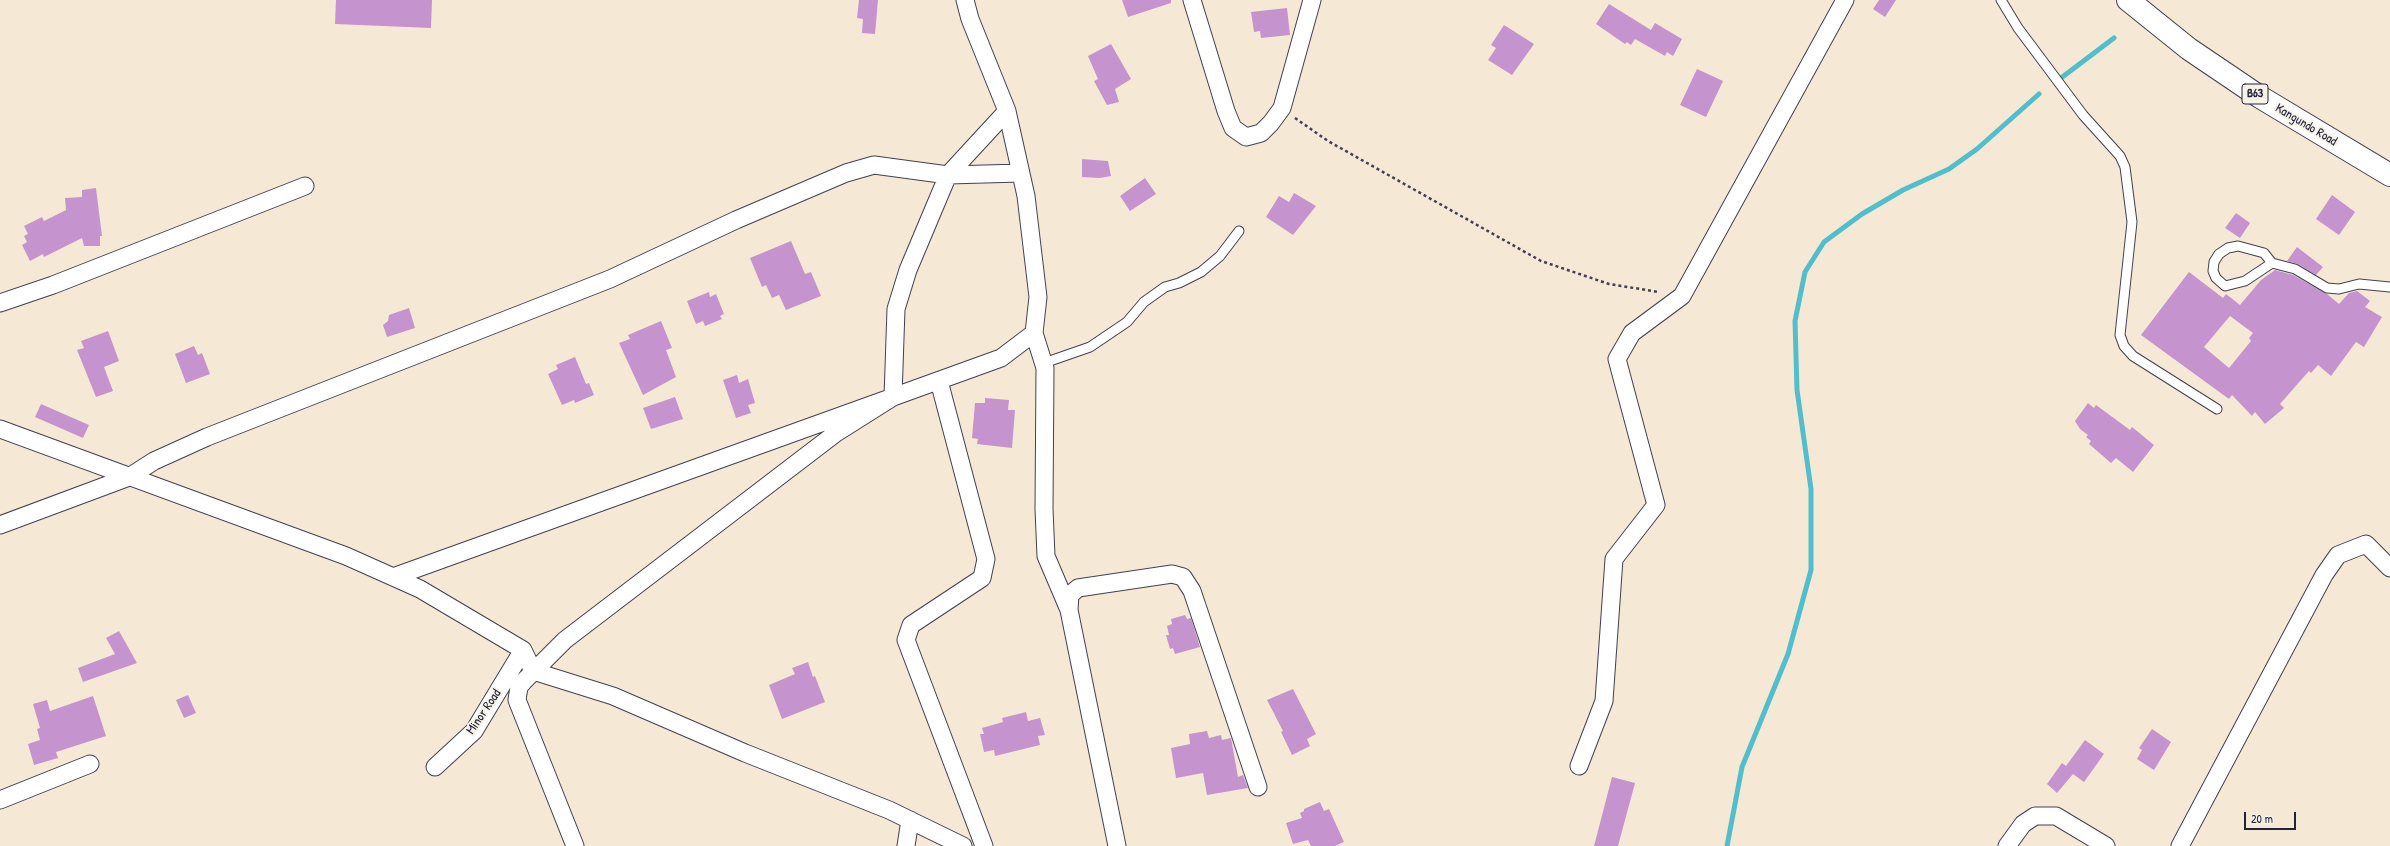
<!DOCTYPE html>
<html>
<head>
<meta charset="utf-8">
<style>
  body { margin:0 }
  #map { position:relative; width:2390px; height:846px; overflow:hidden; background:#f5e9d5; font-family:"Patrick Hand",sans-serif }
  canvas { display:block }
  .scale { position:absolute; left:2244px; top:812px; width:52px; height:18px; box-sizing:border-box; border:2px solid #22223b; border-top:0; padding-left:5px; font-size:12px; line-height:14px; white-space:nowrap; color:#22223b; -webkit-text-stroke:3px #f7f3e8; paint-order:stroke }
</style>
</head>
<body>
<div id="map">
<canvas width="2390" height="846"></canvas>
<div class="scale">20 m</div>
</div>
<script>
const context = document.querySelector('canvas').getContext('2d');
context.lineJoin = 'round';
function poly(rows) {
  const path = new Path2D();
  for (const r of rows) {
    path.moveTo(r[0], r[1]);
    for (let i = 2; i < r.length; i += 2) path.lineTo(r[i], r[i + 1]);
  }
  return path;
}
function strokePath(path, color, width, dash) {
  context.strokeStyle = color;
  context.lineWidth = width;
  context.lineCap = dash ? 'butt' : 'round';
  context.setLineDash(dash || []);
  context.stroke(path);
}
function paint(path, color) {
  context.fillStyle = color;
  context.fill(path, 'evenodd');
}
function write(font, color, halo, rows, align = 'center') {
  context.font = font + ' "Patrick Hand",sans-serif';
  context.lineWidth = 4;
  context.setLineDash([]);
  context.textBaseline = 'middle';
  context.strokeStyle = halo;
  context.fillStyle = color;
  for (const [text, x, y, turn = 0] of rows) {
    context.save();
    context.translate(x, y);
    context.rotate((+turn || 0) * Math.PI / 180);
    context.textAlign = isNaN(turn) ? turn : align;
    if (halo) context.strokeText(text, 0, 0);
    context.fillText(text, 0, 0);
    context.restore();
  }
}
const stream = poly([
  [2061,78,2114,38],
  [1727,846,1742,767,1788,654,1811,570,1811,489,1797,390,1795,321,1805,272,1824,242,1862,214,1903,190,1949,169,1977,149,2039,94]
]);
const building = poly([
  [336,0,432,0,431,28,335,24],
  [859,0,878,0,875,34,862,33,863,19,857,18],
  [1122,0,1171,0,1171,3,1128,17],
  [1879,0,1896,0,1885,17,1873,9],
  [1609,4,1651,30,1655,23,1682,39,1673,56,1667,52,1665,56,1635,39,1631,45,1627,42,1625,44,1596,24],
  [1287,8,1290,35,1261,38,1260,31,1254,32,1251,12],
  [1504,25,1534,44,1512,75,1488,60,1496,48,1491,45],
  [1111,44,1131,79,1115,89,1119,102,1107,105,1094,81,1098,79,1088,56],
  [1697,69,1723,81,1706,117,1680,105],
  [1082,159,1108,161,1111,176,1100,178,1082,177],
  [1145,178,1156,194,1130,211,1120,196],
  [96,188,102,236,100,236,100,246,84,246,82,238,44,257,43,254,30,261,22,245,27,242,24,236,28,234,24,226,42,217,44,221,66,210,65,198,82,197,82,190],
  [1294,193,1316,206,1293,235,1266,217,1279,196,1289,202],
  [2332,195,2355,212,2339,235,2316,219],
  [2236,213,2250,223,2240,238,2225,228],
  [791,241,805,274,811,272,821,296,786,310,779,295,772,298,766,285,762,287,750,258],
  [2297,247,2323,267,2316,275,2298,264,2287,261],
  [2275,270,2293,275,2327,294,2339,304,2349,293,2357,291,2370,301,2365,307,2382,317,2364,347,2356,342,2331,376,2318,365,2311,373,2309,371,2280,404,2284,408,2265,424,2255,412,2252,416,2232,395,2229,399,2141,335,2189,272,2223,298,2226,294,2240,305,2261,280],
  [2230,316,2253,333,2249,338,2251,341,2229,368,2204,347],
  [709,292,710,297,716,294,724,314,720,316,722,319,705,326,703,321,696,324,687,301],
  [409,308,415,328,387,337,383,325,388,321,389,315],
  [661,321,672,348,666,350,676,377,643,395,619,343,630,339,628,335],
  [108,331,119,361,104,367,113,391,96,397,77,350,84,348,81,341],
  [194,346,198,355,202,353,210,374,186,383,175,354],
  [575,357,586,384,589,383,594,395,575,403,574,400,562,405,548,374,558,369,556,365],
  [737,375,739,383,748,379,755,403,748,405,751,413,736,418,723,380],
  [675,397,683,419,651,429,643,408],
  [985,398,1009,400,1008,410,1015,410,1012,448,977,444,978,439,972,438,975,403,985,403],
  [2088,403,2094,408,2096,405,2130,430,2132,427,2154,445,2133,472,2116,458,2111,463,2089,444,2091,441,2086,437,2088,435,2080,429,2075,421],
  [41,404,89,425,83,438,35,417],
  [1185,615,1187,619,1191,618,1200,647,1175,654,1173,648,1170,649,1166,635,1169,635,1167,626,1172,624,1171,619],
  [119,631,137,663,83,682,78,668,115,654,106,638],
  [808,662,813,677,815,676,825,702,782,719,769,685,795,674,792,668],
  [1293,689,1316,734,1307,739,1310,746,1292,755,1281,732,1283,731,1267,700],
  [188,695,196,713,184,718,176,700],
  [93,696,106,736,56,752,58,758,34,765,28,744,40,740,37,729,40,728,33,704,47,700,50,711],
  [1026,712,1028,721,1040,718,1045,735,1038,736,1040,745,995,756,994,750,984,752,980,734,984,734,982,728,1003,722,1002,718],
  [2152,729,2171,742,2154,770,2137,759,2142,750,2139,748],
  [1207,731,1209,738,1221,735,1222,740,1231,738,1238,777,1243,775,1248,788,1207,795,1203,773,1176,778,1171,748,1190,744,1189,734],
  [2085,740,2104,754,2084,782,2073,774,2057,793,2047,784,2062,763,2066,766],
  [1612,777,1635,783,1618,846,1594,846],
  [1320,802,1324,811,1329,809,1344,842,1335,846,1311,846,1308,840,1293,844,1286,823,1302,818,1300,813,1304,811,1304,809]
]);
const path = poly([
  [1295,118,1328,141,1541,261,1609,284,1659,292]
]);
const lane = poly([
  [2001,0,2018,28,2083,115,2120,156,2125,167,2132,222,2120,335,2124,346,2133,356,2217,409],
  [2272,263,2264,253,2238,246,2228,248,2219,254,2214,262,2213,271,2216,278,2225,286,2245,281,2272,263,2295,269,2327,288,2339,289,2359,284,2390,287],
  [1044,363,1090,347,1127,322,1144,302,1165,287,1179,283,1201,272,1220,256,1239,231]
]);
const street = poly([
  [1192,0,1226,111,1233,128,1246,137,1261,133,1271,123,1282,108,1312,0],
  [0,303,53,285,305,186],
  [1034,333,1045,368,1044,509,1046,556,1069,610],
  [939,381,986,559,982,578,911,625,906,640,984,846],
  [0,429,346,556,420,589,523,650,533,671,613,696,745,753,889,810,963,846],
  [0,525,129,477,154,461,207,437,610,279,736,220,846,173,874,165,948,175,1021,173],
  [393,577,893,397,896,309,908,270,948,175,1007,111],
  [1579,766,1604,701,1614,559,1656,505,1617,359,1632,333,1682,296,1845,0],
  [435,767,474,731,523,650],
  [0,800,90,764],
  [575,846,517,700,519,687,524,681,565,640,836,433,893,397,1001,358,1034,333,1038,297,1026,196,1007,111,970,19,965,0],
  [906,846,910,820],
  [1117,846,1069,610,1070,595,1078,588,1172,574,1183,577,1192,591,1258,787],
  [2007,846,2023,824,2035,816,2056,816,2106,846],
  [2180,846,2324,575,2338,555,2366,544,2390,568]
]);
const highway = poly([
  [2128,0,2189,49,2260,97,2390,175]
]);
const shields = [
  [2255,94,26]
];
const shieldNames = [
  ["B63",2255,94]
];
const streetNames = [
  ["Kangundo Road",2306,125,31],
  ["Minor Road",484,712,-56]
];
strokePath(stream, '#52becc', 5);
paint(building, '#c594ce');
strokePath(lane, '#424052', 11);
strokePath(street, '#424052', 19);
strokePath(highway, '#424052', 24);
strokePath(path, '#424052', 2.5, [3, 3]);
strokePath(lane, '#fff', 9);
strokePath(street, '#fff', 17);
strokePath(highway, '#fff', 22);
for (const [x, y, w] of shields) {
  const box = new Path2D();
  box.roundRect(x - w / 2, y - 10, w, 20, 3);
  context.fillStyle = '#f7f3e8';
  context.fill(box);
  strokePath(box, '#22223b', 1);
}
write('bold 12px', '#22223b', null, shieldNames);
write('13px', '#22223b', '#f7f3e8', streetNames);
</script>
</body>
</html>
